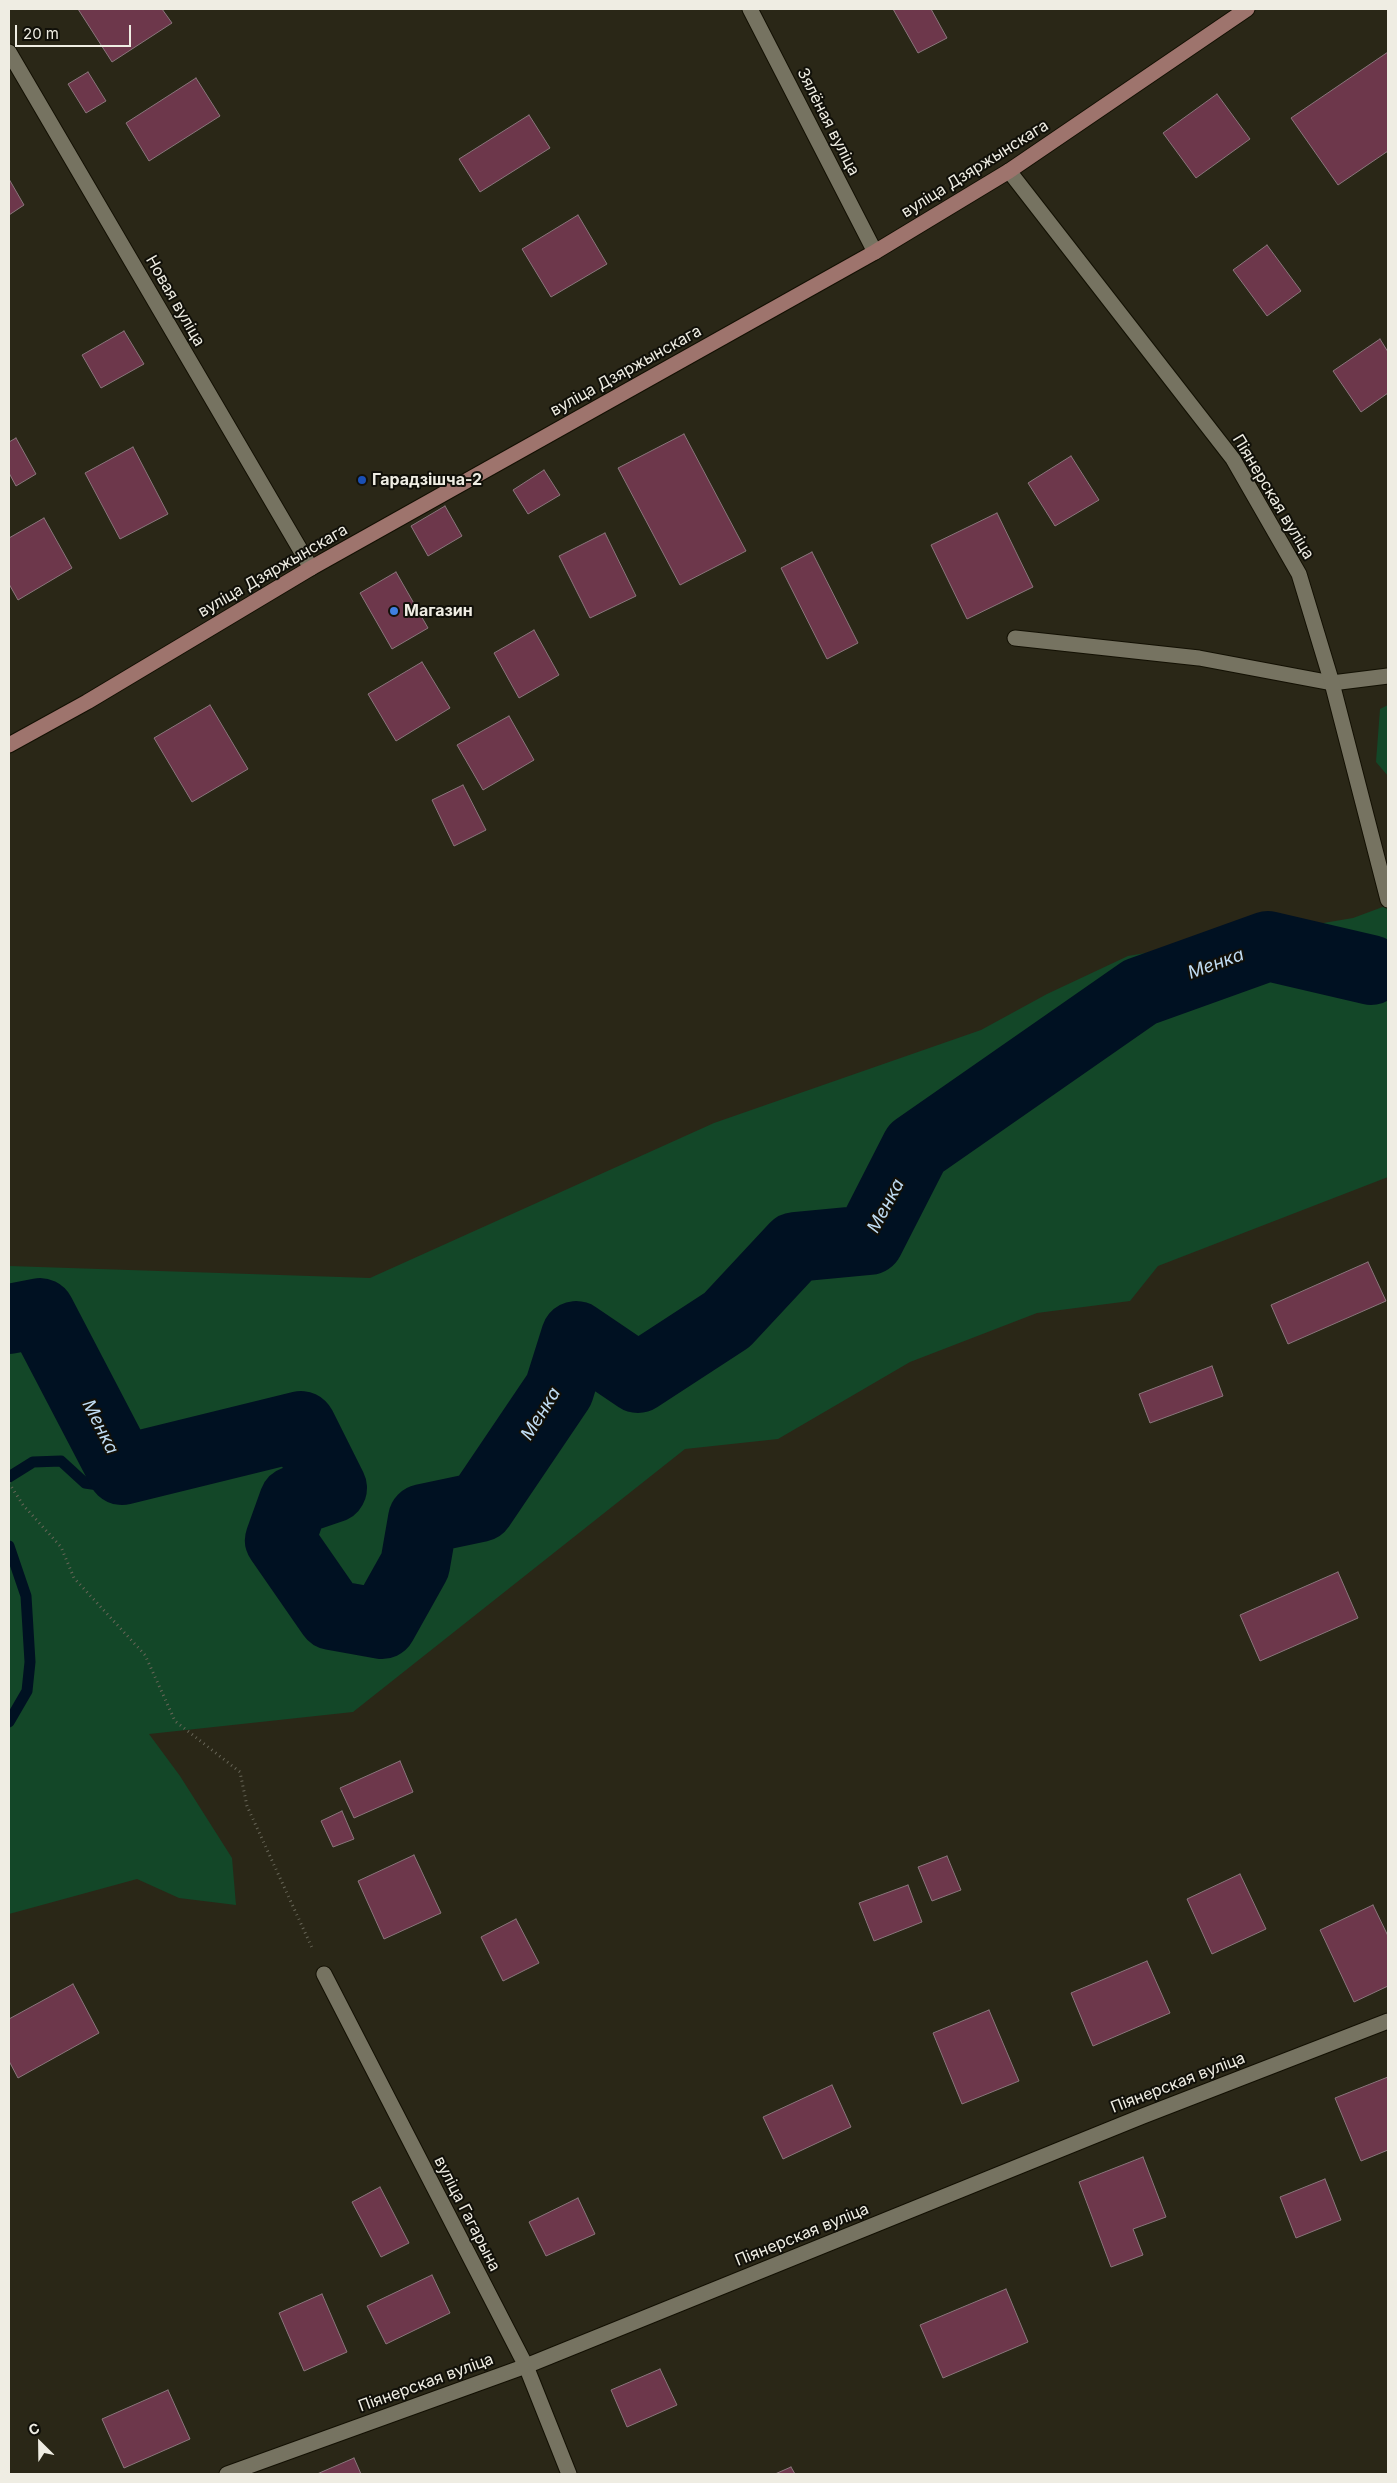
<!DOCTYPE html>
<html>
<head>
<meta charset="utf-8">
<style>
  body { margin:0 }
  #map { position:relative; width:1397px; height:2483px; overflow:hidden; background:#2a2717; font-family:Inter,sans-serif }
  canvas { display:block }
  .frame { position:absolute; inset:0; border:10px solid #efede3; pointer-events:none }
  .north { position:absolute; left:15px; top:2418px; width:50px; height:50px; -webkit-text-stroke:4px #111009; paint-order:stroke; rotate:337deg; font-size:14px; font-weight:700; line-height:20px; text-align:center; color:#efede3 }
  .north::after { content:''; display:block; margin:auto; width:18px; height:22px; background:#efede3; clip-path:polygon(50% 0,100% 100%,50% 72%,0 100%) }
  .scale { position:absolute; left:15px; top:25px; width:116px; height:22px; box-sizing:border-box; border:2px solid #efede3; border-top:0; padding-left:6px; font-size:15px; line-height:18px; white-space:nowrap; color:#efede3; -webkit-text-stroke:4px #111009; paint-order:stroke }
</style>
</head>
<body>
<div id="map">
<canvas width="1397" height="2483"></canvas>
<div class="frame"></div>
<div class="north">С</div>
<div class="scale">20 m</div>
</div>
<script>
const context = document.querySelector('canvas').getContext('2d');
context.lineJoin = 'round';
function paint(path, color) {
  context.fillStyle = color;
  context.fill(path, 'evenodd');
}
function poly(rows) {
  const path = new Path2D();
  for (const r of rows) {
    path.moveTo(r[0], r[1]);
    for (let i = 2; i < r.length; i += 2) path.lineTo(r[i], r[i + 1]);
  }
  return path;
}
function strokePath(path, color, width, dash) {
  context.strokeStyle = color;
  context.lineWidth = width;
  context.lineCap = dash ? 'butt' : 'round';
  context.setLineDash(dash || []);
  context.stroke(path);
}
function write(font, color, halo, rows, align = 'center') {
  context.font = font + ' Inter,sans-serif';
  context.lineWidth = 4;
  context.setLineDash([]);
  context.textBaseline = 'middle';
  context.strokeStyle = halo;
  context.fillStyle = color;
  for (const [text, x, y, turn = 0] of rows) {
    context.save();
    context.translate(x, y);
    context.rotate((+turn || 0) * Math.PI / 180);
    context.textAlign = isNaN(turn) ? turn : align;
    if (halo) context.strokeText(text, 0, 0);
    context.fillText(text, 0, 0);
    context.restore();
  }
}
const green = poly([
  [1388,705,1388,776,1376,762,1380,709],
  [1388,905,1388,1177,1158,1266,1130,1301,1037,1313,910,1362,778,1439,685,1449,353,1712,149,1734,180,1776,232,1858,236,1905,179,1898,137,1879,9,1914,9,1266,370,1278,714,1123,981,1030,1047,994,1128,956,1353,918]
]);
const stream = poly([
  [9,1477,33,1462,61,1461,85,1483,112,1487,122,1470],
  [9,1546,26,1596,30,1662,27,1691,9,1722]
]);
const river = poly([
  [9,1319,40,1313,122,1470,301,1426,332,1488,294,1501,280,1540,332,1615,382,1624,415,1565,423,1519,480,1507,559,1390,576,1336,638,1378,727,1320,795,1247,869,1240,916,1148,1140,992,1268,946,1371,970]
]);
const building = poly([
  [78,9,162,9,172,23,112,62,78,9],
  [893,9,931,9,947,38,918,53,893,9],
  [1388,52,1388,151,1338,185,1291,118,1388,52],
  [88,72,106,101,86,113,68,84,88,72],
  [196,78,220,116,149,161,126,123,196,78],
  [1217,94,1250,139,1196,178,1163,133,1217,94],
  [529,115,550,148,480,192,459,159,529,115],
  [9,179,24,205,9,215,9,179],
  [578,215,607,264,551,297,522,249,578,215],
  [1267,245,1301,291,1267,316,1233,270,1267,245],
  [124,331,144,364,101,388,82,355,124,331],
  [1380,339,1388,352,1388,393,1361,412,1333,371,1380,339],
  [684,434,746,551,680,585,618,468,684,434],
  [16,438,36,474,16,486,9,473,9,442,16,438],
  [133,447,168,514,120,539,85,473,133,447],
  [1071,456,1099,500,1055,526,1028,483,1071,456],
  [544,470,560,495,528,514,513,490,544,470],
  [445,506,462,536,428,556,411,526,445,506],
  [997,513,1033,587,967,619,931,545,997,513],
  [44,518,72,568,18,600,9,584,9,538,44,518],
  [605,533,636,596,590,618,559,556,605,533],
  [812,552,858,643,827,659,781,568,812,552],
  [396,572,428,628,392,649,360,593,396,572],
  [534,630,559,675,519,698,494,653,534,630],
  [422,662,450,708,396,741,368,694,422,662],
  [210,705,248,769,192,802,154,738,210,705],
  [509,716,534,760,483,790,457,745,509,716],
  [463,785,486,830,454,846,432,800,463,785],
  [1368,1262,1386,1301,1288,1344,1271,1305,1368,1262],
  [1212,1366,1223,1396,1150,1423,1139,1394,1212,1366],
  [1338,1572,1358,1618,1260,1661,1240,1615,1338,1572],
  [400,1761,413,1792,354,1818,340,1788,400,1761],
  [342,1811,354,1839,333,1847,321,1821,342,1811],
  [414,1855,441,1913,384,1939,358,1881,414,1855],
  [947,1856,961,1890,932,1901,918,1867,947,1856],
  [1240,1874,1266,1929,1212,1954,1187,1899,1240,1874],
  [908,1885,922,1922,874,1941,859,1903,908,1885],
  [1373,1905,1388,1936,1388,1986,1354,2002,1320,1930,1373,1905],
  [516,1919,539,1963,503,1981,481,1937,516,1919],
  [1147,1961,1170,2013,1093,2046,1071,1993,1147,1961],
  [73,1984,99,2033,18,2078,9,2061,9,2019,73,1984],
  [989,2010,1019,2081,962,2104,933,2033,989,2010],
  [1388,2077,1388,2150,1361,2161,1335,2098,1388,2077],
  [832,2085,851,2127,783,2159,763,2117,832,2085],
  [1143,2157,1166,2217,1133,2229,1143,2255,1111,2267,1079,2182,1143,2157],
  [1325,2179,1341,2220,1296,2238,1280,2197,1325,2179],
  [380,2187,409,2243,381,2257,352,2202,380,2187],
  [578,2198,595,2234,546,2256,529,2222,578,2198],
  [432,2275,450,2313,386,2344,367,2306,432,2275],
  [1006,2289,1028,2342,943,2378,920,2325,1006,2289],
  [322,2294,347,2352,304,2371,279,2313,322,2294],
  [660,2369,677,2405,627,2427,611,2390,660,2369],
  [168,2390,190,2439,124,2468,102,2419,168,2390],
  [354,2458,361,2474,317,2474,354,2458],
  [791,2467,795,2474,775,2474,791,2467]
]);
const path = poly([
  [9,1483,23,1505,61,1547,74,1578,145,1655,175,1721,240,1772,247,1806,313,1950]
]);
const lane = poly([
  [1015,638,1199,658,1332,683,1388,676]
]);
const street = poly([
  [750,9,875,252],
  [9,52,311,568],
  [1009,171,1233,459,1299,574,1332,683,1388,900],
  [324,1974,526,2366,569,2474],
  [227,2474,526,2366,1143,2116,1388,2021]
]);
const secondary = poly([
  [9,745,87,702,311,568,875,252,1009,171,1247,9]
]);
const markers = [
  [362,480,5,"#1a4fb4"],
  [394,611,5,"#3f7fe0"]
];
const streetNames = [
  ["Зялёная вуліца",828,122,63],
  ["вуліца Дзяржынскага",975,169,-32],
  ["Новая вуліца",175,301,60],
  ["вуліца Дзяржынскага",626,371,-29],
  ["Піянерская вуліца",1273,497,59],
  ["вуліца Дзяржынскага",273,571,-30],
  ["Піянерская вуліца",1178,2083,-21],
  ["вуліца Гагарына",467,2214,63],
  ["Піянерская вуліца",802,2235,-22],
  ["Піянерская вуліца",426,2383,-20]
];
const poiNames = [
  ["Гарадзішча-2",372,480],
  ["Магазин",404,611]
];
const waterNames = [
  ["Менка",1216,964,-20],
  ["Менка",886,1206,-62],
  ["Менка",541,1414,-58],
  ["Менка",100,1427,63]
];
paint(green, '#134728');
strokePath(stream, '#012', 11);
strokePath(river, '#012', 70);
paint(building, '#6d374b');
strokePath(building, '#8a767c', 1);
strokePath(lane, '#131003', 17);
strokePath(street, '#131003', 17);
strokePath(secondary, '#131003', 17);
strokePath(path, '#686658', 3, [1, 4]);
strokePath(lane, '#767361', 15);
strokePath(street, '#767361', 15);
strokePath(secondary, '#9e746d', 15);
for (const [x, y, r, color] of markers) {
  const dot = new Path2D();
  dot.arc(x, y, r, 0, 2 * Math.PI);
  context.fillStyle = color;
  context.fill(dot);
  strokePath(dot, '#111009', 2);
}
write('16px', '#efede3', '#111009', streetNames);
write('bold 16px', '#efede3', '#111009', poiNames, 'left');
write('italic 18px', '#c0dcf3', '#111009', waterNames);
</script>
</body>
</html>
